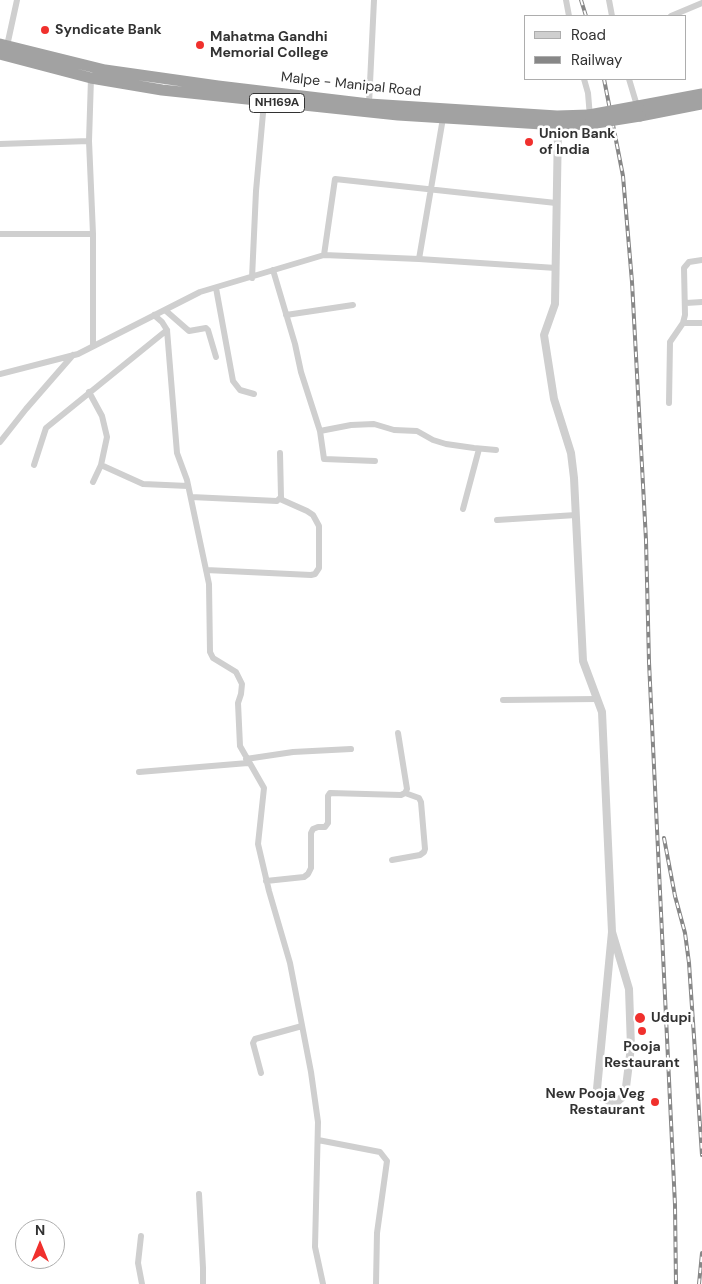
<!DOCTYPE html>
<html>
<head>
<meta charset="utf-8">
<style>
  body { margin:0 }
  #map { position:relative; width:702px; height:1284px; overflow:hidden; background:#fff; font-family:"DM Sans",sans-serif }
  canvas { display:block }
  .legend { position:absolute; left:524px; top:15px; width:162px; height:65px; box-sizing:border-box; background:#fff; border:1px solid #adadad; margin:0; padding:6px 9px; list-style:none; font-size:15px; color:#323232 }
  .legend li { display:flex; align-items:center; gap:10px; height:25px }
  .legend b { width:25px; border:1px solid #adadad }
  .north { position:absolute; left:15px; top:1219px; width:50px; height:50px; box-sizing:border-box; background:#fff; border:1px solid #adadad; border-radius:50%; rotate:0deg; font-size:14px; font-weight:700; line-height:20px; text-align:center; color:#323232 }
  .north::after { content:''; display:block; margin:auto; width:18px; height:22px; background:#f0302d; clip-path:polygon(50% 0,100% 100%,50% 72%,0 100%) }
</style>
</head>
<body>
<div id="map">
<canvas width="702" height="1284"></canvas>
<ul class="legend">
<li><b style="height:6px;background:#cfcfcf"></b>Road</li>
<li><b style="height:6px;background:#878787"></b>Railway</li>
</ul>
<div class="north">N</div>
</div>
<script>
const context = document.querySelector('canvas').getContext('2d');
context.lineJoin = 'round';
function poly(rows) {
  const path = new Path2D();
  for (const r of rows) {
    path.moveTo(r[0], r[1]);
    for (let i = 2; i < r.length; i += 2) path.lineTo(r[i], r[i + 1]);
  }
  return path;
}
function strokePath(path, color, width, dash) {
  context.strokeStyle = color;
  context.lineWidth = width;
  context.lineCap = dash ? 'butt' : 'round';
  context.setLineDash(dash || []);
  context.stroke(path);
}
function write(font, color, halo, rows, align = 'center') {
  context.font = font + ' "DM Sans",sans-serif';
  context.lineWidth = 5;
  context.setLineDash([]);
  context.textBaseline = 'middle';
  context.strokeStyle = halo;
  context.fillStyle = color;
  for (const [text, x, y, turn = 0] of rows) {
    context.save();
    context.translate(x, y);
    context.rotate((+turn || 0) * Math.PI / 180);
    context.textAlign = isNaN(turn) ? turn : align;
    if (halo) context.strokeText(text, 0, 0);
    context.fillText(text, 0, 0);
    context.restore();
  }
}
const minor = poly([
  [566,0,569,16],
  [609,0,612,16],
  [671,16,702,3],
  [7,46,17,0],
  [91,78,89,141,93,234,93,346],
  [584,79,588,93,590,117],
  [629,79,638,109],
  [369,104,374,0],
  [0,144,89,141],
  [0,234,93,234],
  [324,255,335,179,556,203],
  [419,259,443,118],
  [273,270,295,344,301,372,320,431,324,459,375,461],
  [252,278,256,191,264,102],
  [216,288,233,381,240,390,254,394],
  [686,303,702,302],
  [165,310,189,331,206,328,208,330,216,357],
  [154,315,162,322,167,330,177,453,187,480,209,584,210,652,213,658,236,672,242,684,241,694,238,703,240,746,264,788,258,844,269,891,290,963,311,1072,318,1122,315,1247,323,1284],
  [286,315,353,305],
  [683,323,702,323],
  [0,374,78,354,200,292,324,255,419,259,556,268],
  [89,392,102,416,107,437,101,465,93,482],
  [669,403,670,342,683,323,685,315,684,268,689,262,702,260],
  [320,431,351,425,374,424,394,430,417,431,433,440,446,444,474,448,496,450],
  [0,442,26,409,73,355],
  [34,465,46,428,167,330],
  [101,465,143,484,188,486],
  [191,497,277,501,281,497,280,453],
  [463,509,479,449],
  [497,520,576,515],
  [206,570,311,575,315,574,319,568,319,526,313,515,307,511,280,499],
  [503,700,597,699],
  [246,759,293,752,351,749],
  [139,772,248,763],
  [392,860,420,855,424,852,425,849,421,802,419,798,405,793],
  [266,881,304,877,308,874,311,868,311,833,313,829,318,827,325,827,328,823,328,796,330,793,401,795,405,793,407,789,398,733],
  [261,1073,253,1043,255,1039,302,1026],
  [318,1140,380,1152,387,1161,377,1233,376,1284],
  [199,1194,203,1268,203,1284],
  [141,1236,138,1263,142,1284]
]);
const tertiary = poly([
  [558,125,555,304,544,335,554,399,571,453,574,478,583,661,602,712,612,932,597,1089,601,1097,609,1101,618,1101,625,1095,631,1047,629,989,612,932]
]);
const trunk = poly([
  [0,44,105,70,218,86,369,104,557,116,589,115],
  [0,54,91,78,162,90,398,115,558,125,590,124],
  [638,106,702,94],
  [640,116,702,104]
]);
const rail = poly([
  [581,0,586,16],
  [604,79,623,176,632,282,646,540,649,662,675,1205,676,1284],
  [664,838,675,896,685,933,689,963,702,1155],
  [699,1284,702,1253]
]);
const trunkBridge = poly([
  [589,115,638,106],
  [590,124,640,116]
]);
const markers = [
  [45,30,5,"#f0302d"],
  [200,45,5,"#f0302d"],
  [529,142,5,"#f0302d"],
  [640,1018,6,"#f0302d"],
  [642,1031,5,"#f0302d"],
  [655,1102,5,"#f0302d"]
];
const shields = [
  [277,103,55]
];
const shieldNames = [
  ["NH169A",277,103]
];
const poiNames = [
  ["Syndicate Bank",55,30],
  ["Mahatma Gandhi",210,37],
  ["Memorial College",210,53],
  ["Union Bank",539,134],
  ["of India",539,150],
  ["Udupi",651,1018],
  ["Pooja",642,1047,"center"],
  ["Restaurant",642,1063,"center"],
  ["New Pooja Veg",645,1094,"right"],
  ["Restaurant",645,1110,"right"]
];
const streetNames = [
  ["Malpe - Manipal Road",351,85,6]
];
strokePath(minor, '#cfcfcf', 6);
strokePath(tertiary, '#cfcfcf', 8);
strokePath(trunk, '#a2a2a2', 11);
strokePath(rail, '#878787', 4);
strokePath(rail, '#fff', 2, [5.5]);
strokePath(trunkBridge, '#a2a2a2', 11);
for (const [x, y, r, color] of markers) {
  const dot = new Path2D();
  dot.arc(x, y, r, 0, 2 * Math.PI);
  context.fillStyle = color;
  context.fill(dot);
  strokePath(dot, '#fff', 2);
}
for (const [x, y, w] of shields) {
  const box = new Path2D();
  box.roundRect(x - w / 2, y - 9.5, w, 19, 4);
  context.fillStyle = '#fff';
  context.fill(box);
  strokePath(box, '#323232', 1);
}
write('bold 12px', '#323232', null, shieldNames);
write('bold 14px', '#323232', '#fff', poiNames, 'left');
write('14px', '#323232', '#fff', streetNames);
</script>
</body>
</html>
